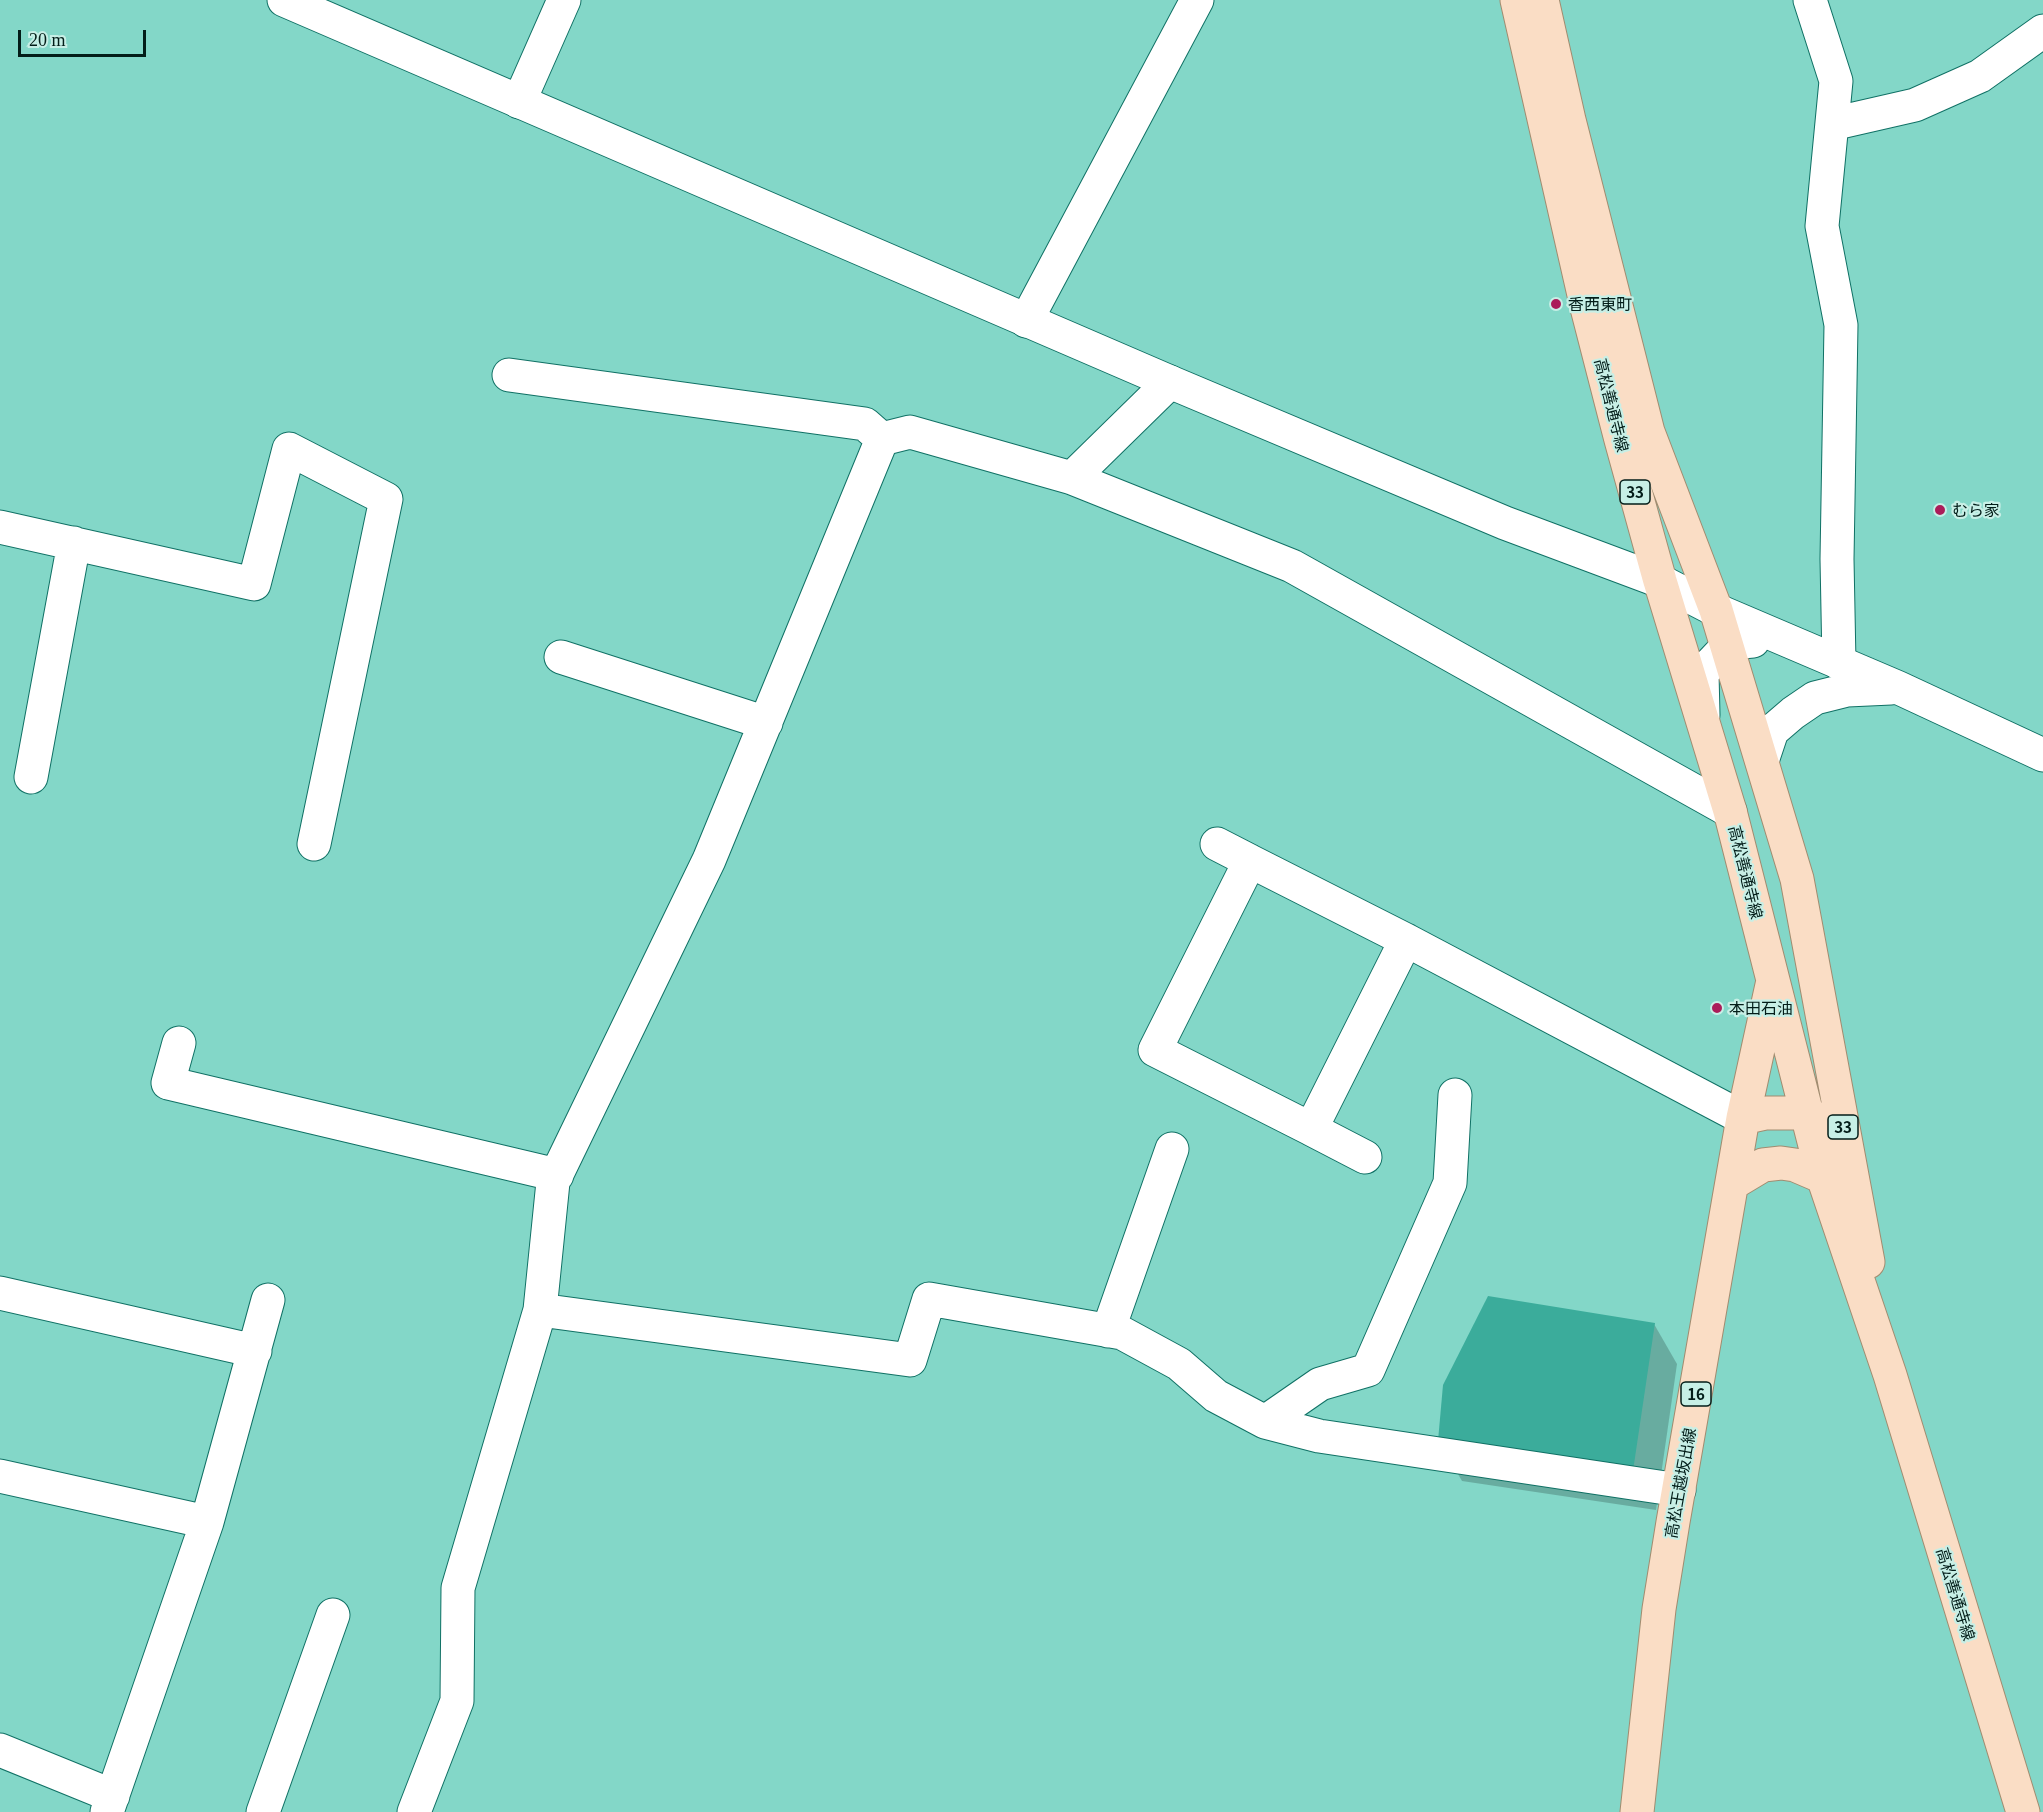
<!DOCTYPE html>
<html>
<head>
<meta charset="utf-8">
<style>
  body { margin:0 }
  #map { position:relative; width:2043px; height:1812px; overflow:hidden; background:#83d7c8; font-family:Georgia,serif }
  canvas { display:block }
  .scale { position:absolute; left:18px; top:30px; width:128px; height:27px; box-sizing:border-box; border:3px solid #031d19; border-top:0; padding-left:8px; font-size:18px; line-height:21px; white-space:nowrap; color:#031d19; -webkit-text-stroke:4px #c7efe6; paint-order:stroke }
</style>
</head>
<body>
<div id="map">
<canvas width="2043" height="1812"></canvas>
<div class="scale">20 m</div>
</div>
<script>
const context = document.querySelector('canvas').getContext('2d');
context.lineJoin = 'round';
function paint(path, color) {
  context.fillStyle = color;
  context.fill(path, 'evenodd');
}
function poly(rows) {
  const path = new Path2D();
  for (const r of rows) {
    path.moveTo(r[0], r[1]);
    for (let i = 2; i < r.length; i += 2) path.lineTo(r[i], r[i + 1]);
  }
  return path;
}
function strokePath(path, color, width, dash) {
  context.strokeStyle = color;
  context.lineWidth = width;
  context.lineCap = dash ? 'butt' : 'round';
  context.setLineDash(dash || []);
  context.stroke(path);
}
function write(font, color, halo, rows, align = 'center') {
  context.font = font + ' Georgia,"Noto Sans JP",serif';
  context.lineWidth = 4.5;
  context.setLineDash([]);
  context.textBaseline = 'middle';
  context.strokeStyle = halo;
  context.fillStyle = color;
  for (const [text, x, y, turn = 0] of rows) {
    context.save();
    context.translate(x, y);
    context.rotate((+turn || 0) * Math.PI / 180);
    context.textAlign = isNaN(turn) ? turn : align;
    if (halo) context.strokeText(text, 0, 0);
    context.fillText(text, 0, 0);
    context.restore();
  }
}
const shadow = poly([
  [1654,1324,1677,1364,1656,1510,1462,1481,1439,1441]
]);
const building = poly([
  [1488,1296,1655,1323,1633,1471,1438,1441,1443,1385]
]);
const minor = poly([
  [1810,0,1836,81,1822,226,1841,325,1837,559,1839,663],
  [519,102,564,0],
  [1832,124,1915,105,1980,76,2043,31],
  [1026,321,1197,0],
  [509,375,865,424,882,439],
  [1072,478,1170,382],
  [0,527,254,584,289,449,386,499,314,844],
  [561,657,766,723],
  [31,777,74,543],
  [1217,844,1250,861],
  [1406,940,1311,1129,1155,1050,1250,861,1406,940,1743,1118],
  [179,1043,168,1083,557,1175],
  [1311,1129,1365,1157],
  [0,1293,255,1351],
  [540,1310,910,1360,929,1299,1122,1333,1179,1364,1216,1396,1265,1422,1319,1436,1679,1490],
  [1108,1331,1172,1149],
  [1265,1422,1320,1384,1368,1370,1450,1183,1455,1095],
  [0,1476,207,1522],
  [0,1750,113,1796],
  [107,1812,207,1522,268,1300],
  [263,1812,333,1615],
  [414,1812,457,1701,458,1588,540,1310,553,1182,709,860,882,439,910,432,1072,478,1292,566,1730,811]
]);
const tertiary = poly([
  [284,0,1170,382,1505,523,1660,581,1716,610,1899,688,2043,755],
  [1703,715,1702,673,1720,654,1742,642,1753,641],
  [1762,761,1772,731,1793,713,1815,698,1847,690,1891,688]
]);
const primary = poly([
  [1517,0,1587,308,1621,440,1660,581,1730,811,1823,1177,1890,1375,2023,1812],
  [1542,0,1569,120,1648,432,1716,610,1797,879,1868,1262],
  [1743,1118,1766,1113,1806,1113,1825,1123],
  [1733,1183,1763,1165,1781,1163,1795,1165,1823,1177],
  [1637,1812,1659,1609,1673,1522,1743,1118,1772,985]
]);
const markers = [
  [1556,304,6,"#ab1d5a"],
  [1940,510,6,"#ab1d5a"],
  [1717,1008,6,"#ab1d5a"]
];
const shields = [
  [1635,492,30],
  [1843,1127,30],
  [1696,1394,30]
];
const shieldNames = [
  ["33",1635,492],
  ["33",1843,1127],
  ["16",1696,1394]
];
const poiNames = [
  ["香西東町",1568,304],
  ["むら家",1952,510],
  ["本田石油",1729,1008]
];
const streetNames = [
  ["高松善通寺線",1612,405,76],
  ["高松善通寺線",1746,872,76],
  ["高松王越坂出線",1680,1483,-80],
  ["高松善通寺線",1956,1594,73]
];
paint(shadow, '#0003');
paint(building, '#3bac9b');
strokePath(minor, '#107165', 35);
strokePath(tertiary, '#107165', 35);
strokePath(primary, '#a18c70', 35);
strokePath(minor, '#fff', 33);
strokePath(tertiary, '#fff', 33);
strokePath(primary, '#faddc5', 33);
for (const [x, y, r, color] of markers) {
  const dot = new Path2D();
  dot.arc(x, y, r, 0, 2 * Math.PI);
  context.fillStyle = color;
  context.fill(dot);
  strokePath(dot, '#c7efe6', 2);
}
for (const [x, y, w] of shields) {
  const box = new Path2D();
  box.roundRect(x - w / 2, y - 12, w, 24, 4.5);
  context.fillStyle = '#c7efe6';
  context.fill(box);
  strokePath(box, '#031d19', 1.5);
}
write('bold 15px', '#031d19', null, shieldNames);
write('16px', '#031d19', '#c7efe6', poiNames, 'left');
write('16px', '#031d19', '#c7efe6', streetNames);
</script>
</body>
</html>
